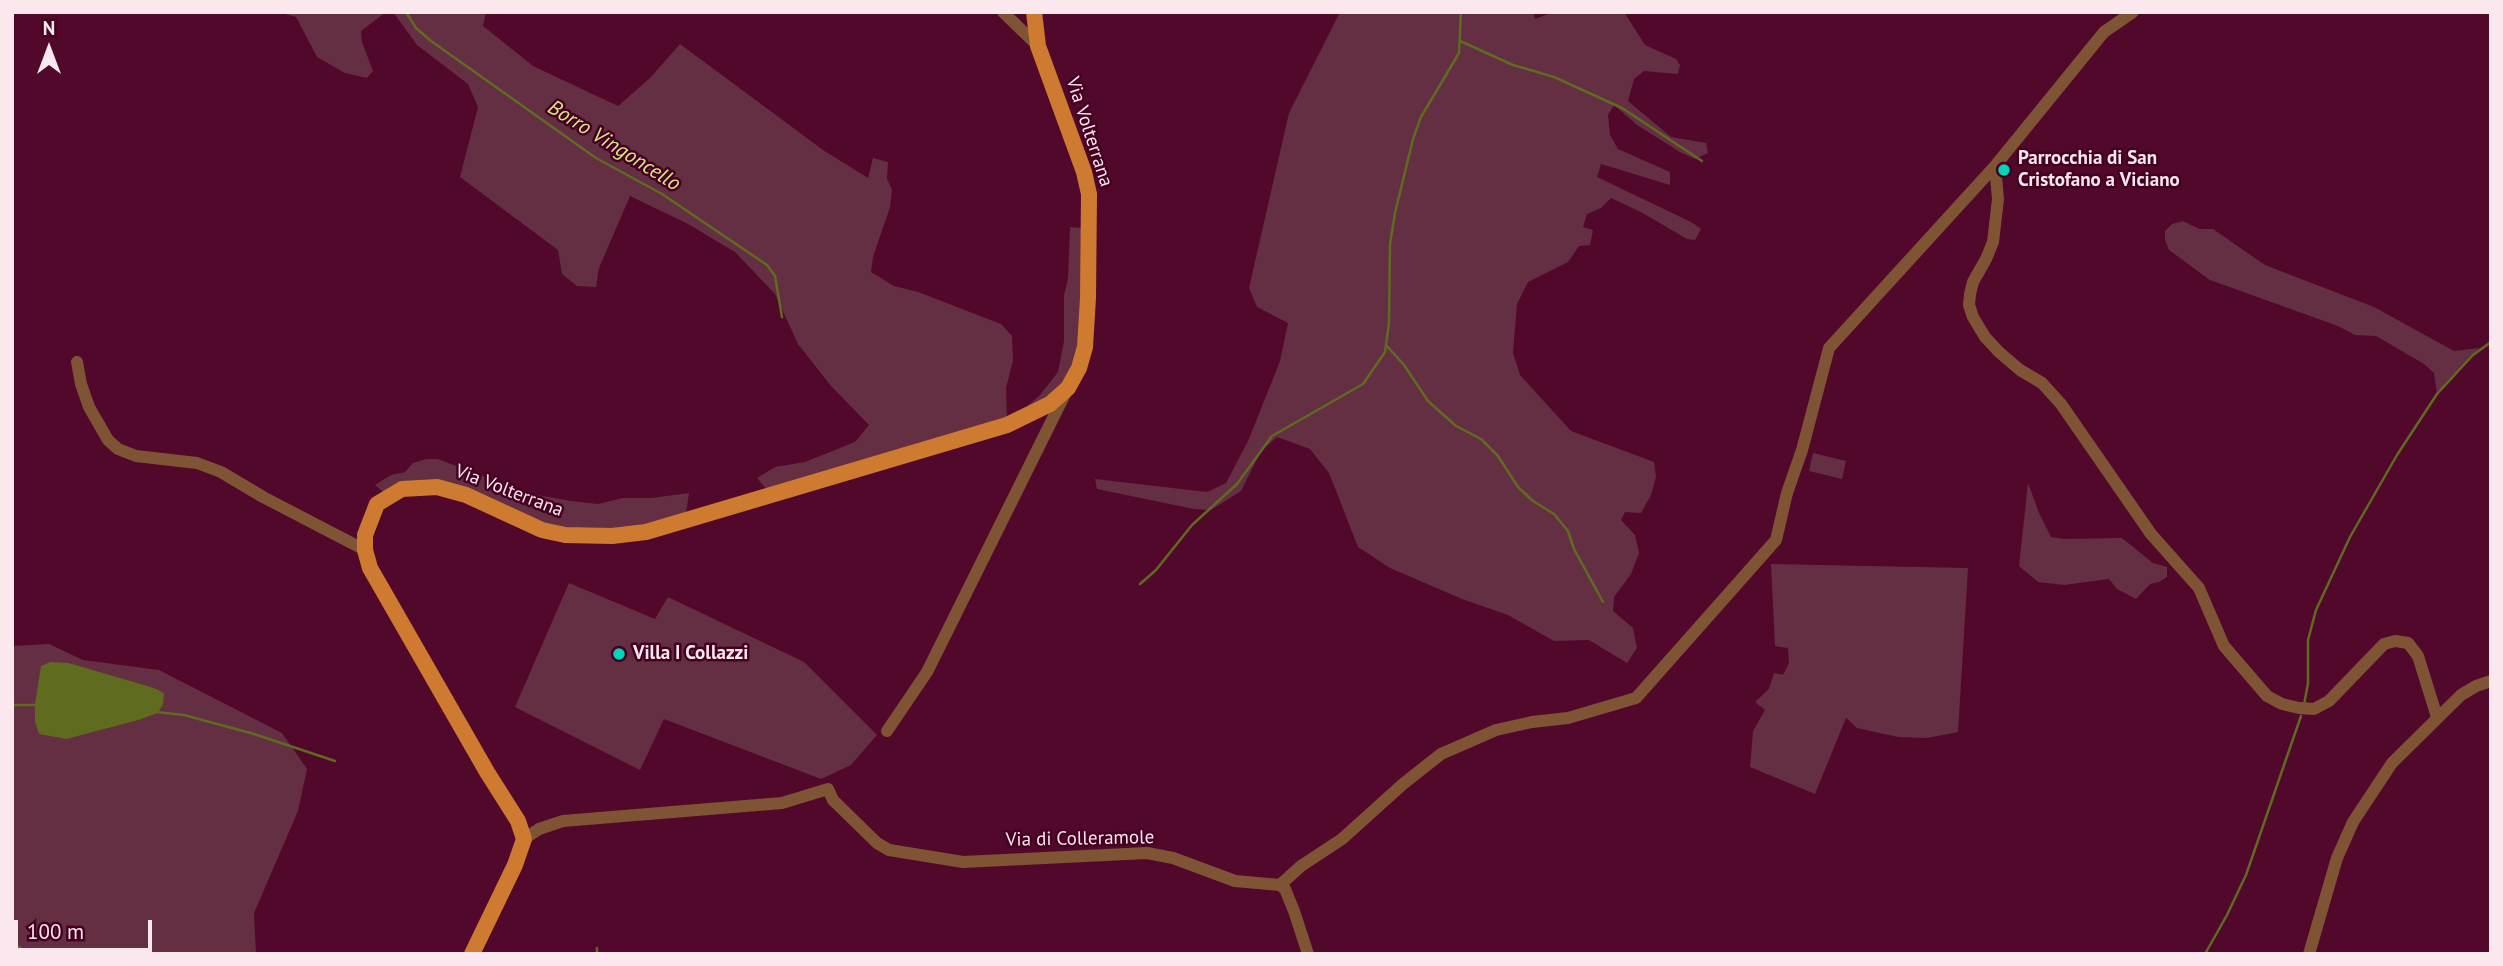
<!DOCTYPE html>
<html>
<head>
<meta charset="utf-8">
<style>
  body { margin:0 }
  #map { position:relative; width:2503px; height:966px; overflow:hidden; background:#51082b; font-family:"PT Sans",sans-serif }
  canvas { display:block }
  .frame { position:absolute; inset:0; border:14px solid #fbe8ee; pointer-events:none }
  .north { position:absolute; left:14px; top:14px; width:70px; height:70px; -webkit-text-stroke:5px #450021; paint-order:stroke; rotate:0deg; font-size:19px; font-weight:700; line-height:28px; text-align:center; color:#fbe8ee }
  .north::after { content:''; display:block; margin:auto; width:24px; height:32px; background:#fbe8ee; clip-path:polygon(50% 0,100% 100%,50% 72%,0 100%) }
  .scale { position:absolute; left:14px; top:920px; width:138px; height:32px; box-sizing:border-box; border:4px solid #fbe8ee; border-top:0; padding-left:9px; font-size:21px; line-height:24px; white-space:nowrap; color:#fbe8ee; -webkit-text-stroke:5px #450021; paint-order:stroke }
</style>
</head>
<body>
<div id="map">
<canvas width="2503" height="966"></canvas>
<div class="frame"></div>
<div class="north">N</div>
<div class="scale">100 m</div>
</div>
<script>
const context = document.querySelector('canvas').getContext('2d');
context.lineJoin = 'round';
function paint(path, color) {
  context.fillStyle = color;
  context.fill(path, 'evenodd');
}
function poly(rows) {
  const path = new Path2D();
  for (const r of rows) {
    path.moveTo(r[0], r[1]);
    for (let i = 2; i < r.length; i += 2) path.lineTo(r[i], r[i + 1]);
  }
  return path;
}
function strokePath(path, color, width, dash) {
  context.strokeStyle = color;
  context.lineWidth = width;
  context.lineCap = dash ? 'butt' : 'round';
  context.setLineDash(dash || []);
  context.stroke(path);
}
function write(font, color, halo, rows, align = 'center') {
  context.font = font + ' "PT Sans",sans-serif';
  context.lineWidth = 5;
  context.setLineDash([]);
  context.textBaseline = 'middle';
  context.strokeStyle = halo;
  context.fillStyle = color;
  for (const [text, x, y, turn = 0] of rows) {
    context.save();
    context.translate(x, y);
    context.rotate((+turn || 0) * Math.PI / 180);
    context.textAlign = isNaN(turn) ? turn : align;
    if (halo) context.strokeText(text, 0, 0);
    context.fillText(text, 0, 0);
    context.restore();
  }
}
const green = poly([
  [278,12,386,12,361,31,362,42,373,71,367,78,345,73,317,57,296,17],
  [393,12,486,12,483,26,533,66,618,106,650,78,680,44,823,150,868,178,873,158,888,162,887,179,892,189,890,207,873,257,871,272,894,286,918,292,1001,324,1012,336,1013,361,1006,388,1007,424,1040,395,1058,372,1064,341,1064,296,1068,278,1070,227,1091,229,1089,300,1083,347,1078,369,1068,388,1050,404,1007,425,771,495,757,478,775,467,805,462,855,442,869,425,831,386,798,344,775,294,735,252,688,224,630,196,599,268,596,287,577,286,562,274,558,250,460,177,478,107,468,84,417,45],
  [1340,12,1533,12,1535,19,1553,12,1624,12,1645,45,1676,59,1680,65,1678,74,1644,71,1634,79,1628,101,1671,137,1706,143,1708,153,1695,159,1680,152,1637,125,1614,105,1608,115,1610,135,1618,149,1670,172,1670,185,1601,164,1597,177,1691,222,1701,229,1695,240,1687,239,1641,212,1611,198,1601,208,1587,214,1583,227,1593,230,1590,245,1579,246,1568,262,1528,282,1517,304,1513,353,1520,375,1571,431,1654,462,1656,477,1651,495,1641,513,1625,512,1621,520,1635,535,1639,553,1631,574,1614,597,1613,611,1633,628,1637,648,1627,663,1589,640,1554,641,1508,615,1462,599,1390,568,1358,547,1329,473,1310,449,1277,437,1261,451,1241,491,1211,510,1194,509,1097,489,1095,479,1207,492,1226,483,1248,441,1280,361,1288,323,1257,307,1249,288,1289,113],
  [2183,221,2199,229,2213,229,2265,265,2374,307,2454,351,2480,348,2437,394,2434,373,2424,364,2376,336,2355,335,2338,326,2210,280,2169,250,2165,240,2165,231,2172,224],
  [1813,453,1846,461,1842,479,1809,471],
  [426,459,438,459,527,493,571,501,598,504,623,498,651,498,689,493,685,520,565,535,437,487,388,496,375,485,391,475,405,472,413,463],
  [2028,483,2039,513,2051,537,2064,539,2122,538,2153,563,2167,567,2167,577,2159,582,2150,584,2136,599,2117,589,2109,579,2064,585,2038,582,2019,566],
  [1771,564,1968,568,1958,732,1927,738,1898,737,1857,728,1846,718,1815,794,1750,767,1753,731,1765,710,1755,702,1769,689,1774,673,1783,675,1789,663,1788,648,1775,646],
  [569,583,655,619,668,597,804,662,877,735,851,765,821,779,664,719,640,770,515,707],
  [49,644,83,660,159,670,282,733,307,769,298,811,254,913,256,954,12,954,12,646],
  [69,663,164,693,158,713,139,720,67,739,35,704]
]);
const water = poly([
  [50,662,69,663,154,688,164,693,163,704,158,713,139,720,67,739,39,734,35,722,35,704,41,666]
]);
const stream = poly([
  [406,12,416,28,431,41,596,158,662,194,767,265,775,276,782,317],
  [1460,41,1513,65,1554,77,1622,108,1702,161],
  [1386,345,1404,365,1428,401,1456,426,1481,439,1498,456,1518,487,1533,501,1554,514,1568,531,1574,549,1603,602],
  [1140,584,1156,570,1192,525,1237,484,1272,436,1363,384,1385,352,1389,323,1390,244,1395,213,1413,139,1421,117,1459,53,1461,12],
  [12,705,38,705],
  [2304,705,2308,683,2308,640,2316,610,2350,537,2397,455,2437,394,2473,355,2491,342],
  [156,712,184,715,254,734,335,761],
  [12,943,30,954],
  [597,948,597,954],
  [2205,954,2227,915,2246,875,2301,716]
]);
const minor = poly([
  [1003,12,1038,46],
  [1995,166,1998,199,1993,242,1986,259,1973,282,1970,294,1969,305,1973,317,1985,337,1999,352,2020,370,2042,383,2061,404,2151,534,2199,588,2224,646,2267,696,2282,704,2299,708,2314,709,2329,701,2384,644,2395,641,2408,643,2418,656,2437,717],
  [77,362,81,384,89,407,108,440,118,449,136,456,197,463,221,472,263,497,365,550],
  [887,731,927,672,1066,392],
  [524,839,539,829,563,821,782,803,828,789,833,800,877,843,889,850,963,862,1147,853,1173,858,1235,881,1280,885,1285,889,1294,911,1308,954],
  [1280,885,1301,866,1342,839,1403,784,1441,754,1496,730,1532,722,1568,718,1636,698,1776,540,1787,493,1802,450,1829,348,1995,166,2104,32,2133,12],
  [2309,954,2337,858,2353,822,2392,763,2461,695,2476,686,2491,681]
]);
const major = poly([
  [472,954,515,865,524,839,518,821,487,772,370,568,365,550,365,535,377,504,402,489,437,487,466,495,542,530,565,535,612,536,646,532,1007,425,1050,404,1068,388,1079,368,1085,347,1088,298,1089,194,1084,172,1038,46,1034,12]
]);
const markers = [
  [2004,170,7,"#00d5b7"],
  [619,654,7,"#00d5b7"]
];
const streetNames = [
  ["Via Volterrana",1089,132,72],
  ["Via Volterrana",509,491,21],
  ["Via di Colleramole",1080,839,-1]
];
const poiNames = [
  ["Parrocchia di San",2018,159],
  ["Cristofano a Viciano",2018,181],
  ["Villa I Collazzi",633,654]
];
const waterNames = [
  ["Borro Vingoncello",614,146,32]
];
paint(green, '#642f43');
paint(water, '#5f6b1f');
strokePath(stream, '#5f6b1f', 2.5);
strokePath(minor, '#7e5434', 12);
strokePath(major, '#ce7a30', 16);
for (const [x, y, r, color] of markers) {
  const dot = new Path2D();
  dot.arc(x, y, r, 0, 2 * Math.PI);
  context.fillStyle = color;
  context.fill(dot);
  strokePath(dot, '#450021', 2.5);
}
write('19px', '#fbe8ee', '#450021', streetNames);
write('bold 19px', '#fbe8ee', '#450021', poiNames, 'left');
write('italic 21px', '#d6e983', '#450021', waterNames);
</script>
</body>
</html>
